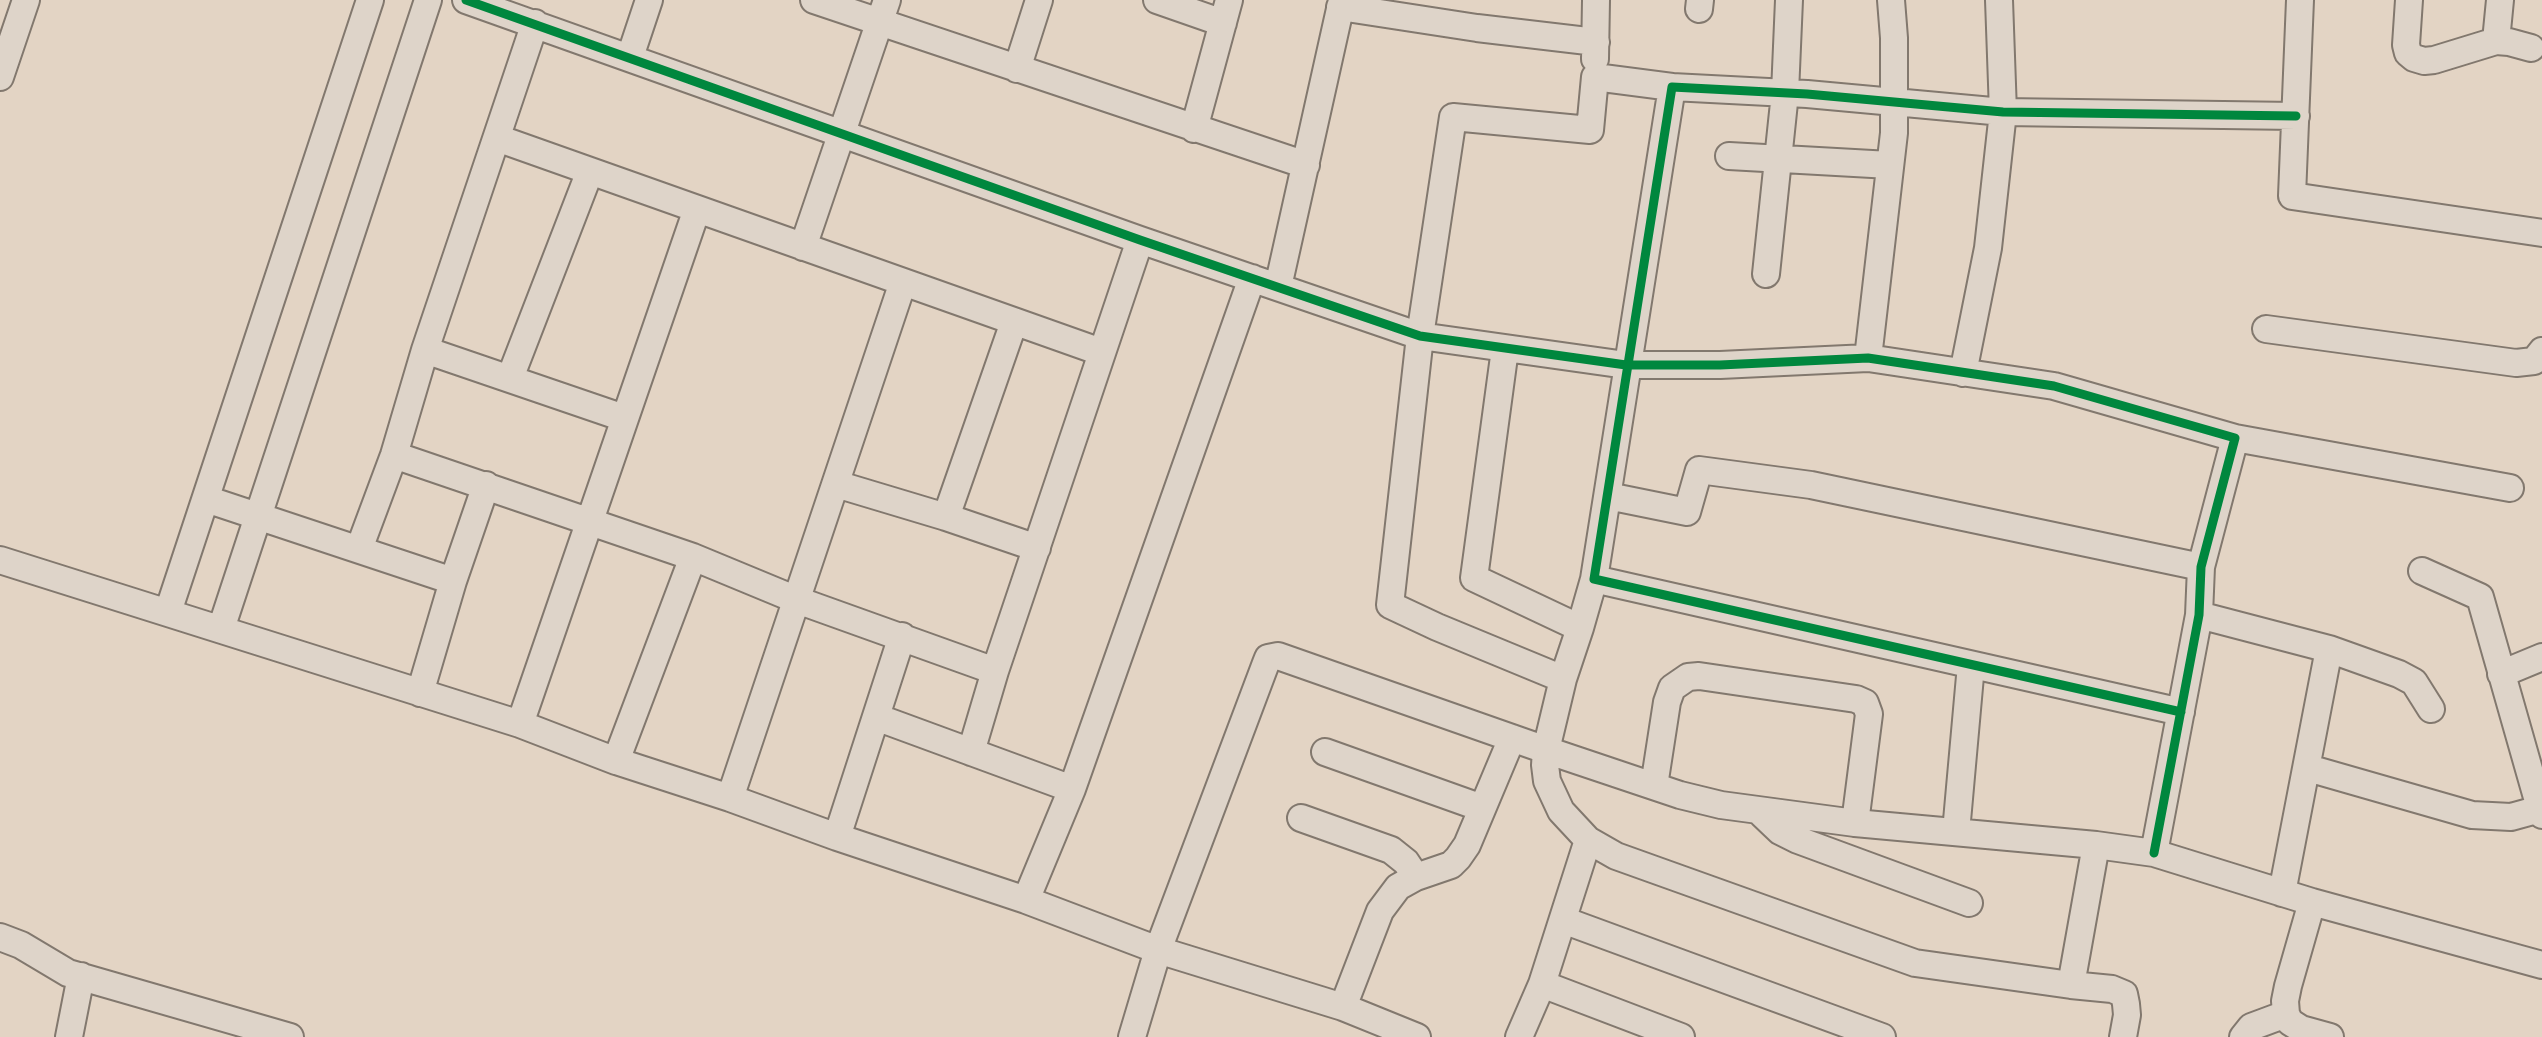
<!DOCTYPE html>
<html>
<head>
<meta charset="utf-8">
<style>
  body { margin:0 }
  canvas { display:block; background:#e3d4c4 }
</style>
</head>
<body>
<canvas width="2542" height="1037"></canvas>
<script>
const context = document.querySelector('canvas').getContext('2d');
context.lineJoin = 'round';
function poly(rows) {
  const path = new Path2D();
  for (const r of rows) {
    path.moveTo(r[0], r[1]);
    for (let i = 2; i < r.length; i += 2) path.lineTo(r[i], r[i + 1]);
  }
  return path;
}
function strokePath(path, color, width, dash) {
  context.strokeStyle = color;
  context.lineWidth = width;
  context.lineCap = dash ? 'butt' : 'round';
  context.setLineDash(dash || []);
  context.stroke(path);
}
const minor = poly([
  [466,0,1140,240,1420,336,1626,365,1720,365,1868,358,2054,386,2235,438,2201,567,2199,615,2154,853],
  [814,0,1306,165],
  [1157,0,1223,23],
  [2300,0,2292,196,2542,233],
  [2409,0,2406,45,2408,53,2414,58,2424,61,2434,60,2496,41,2509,42,2531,48],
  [1340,7,1477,28,1596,42],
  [1699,9,1700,0],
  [2496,41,2500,0],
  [630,57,649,0],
  [1595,59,1596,0],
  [1017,69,1039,0],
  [0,77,26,0],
  [1194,129,1229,0],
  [497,138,1101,352],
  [1729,156,1890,165],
  [803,247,887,0],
  [1766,274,1785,93,1789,0],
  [1278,287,1342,0],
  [2266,329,2516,363,2534,361,2542,351],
  [1505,349,1474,578,1580,628,1594,579],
  [425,350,624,418],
  [1868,358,1894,133,1894,38,1891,0],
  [1963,373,1988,248,2003,112,1999,0],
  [510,378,590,171],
  [2235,438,2510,488],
  [394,455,693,557,797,600,995,671],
  [836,484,946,517,1037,548],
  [1608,496,1687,512,1699,470,1811,485,2201,567],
  [206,499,453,581],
  [946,517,1014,322],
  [359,549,394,455,425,350,535,23],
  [0,560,520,724,616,761,730,798,837,837,1026,900,1158,950,1343,1007,1417,1037],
  [2422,571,2480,597,2542,815],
  [168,612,370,0],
  [2199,615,2329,649,2399,674,2414,682,2431,709],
  [1580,628,1563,679,1546,750,1545,765,1547,781,1561,811,1588,840,1616,856,1915,963,2071,985,2112,989,2124,994,2126,1004,2127,1015,2123,1037],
  [221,629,428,0],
  [2501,674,2542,657],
  [1563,679,1437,627,1390,605,1420,336,1453,117,1590,130,1595,77,1672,87],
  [420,693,453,581,486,485],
  [2181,712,1594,579,1672,87,1807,94,2003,112,2296,116],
  [876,717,1072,789],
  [520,724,697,209],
  [971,752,995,671,1140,240],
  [1325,752,1482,808],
  [616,761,693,557],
  [2308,768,2472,815,2511,817,2540,809],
  [1654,786,1667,702,1672,688,1688,677,1699,676,1856,699,1865,703,1869,714,1855,823],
  [730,798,903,282],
  [1760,812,1780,831,1798,840,1969,903],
  [1301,818,1391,850,1406,862,1416,877],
  [1956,832,1971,665],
  [837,837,902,636],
  [2282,893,2329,649],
  [1026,900,1072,789,1252,278],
  [2312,902,2288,986,2285,1001,2286,1014,2290,1022,2301,1029,2330,1037],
  [1563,920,1882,1037],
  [0,937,21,945,68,973,290,1037],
  [1542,984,1681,1037],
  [2071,985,2096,845],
  [1343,1007,1380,911,1398,887,1416,877,1451,865,1458,858,1467,845,1512,738],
  [69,1037,81,976],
  [1132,1037,1158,950,1266,663,1268,658,1278,656,1546,750,1680,795,1721,805,1855,823,2096,845,2154,853,2312,902,2542,965],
  [1519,1037,1542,984,1588,840],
  [2243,1037,2251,1027,2286,1014]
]);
const cycleway = poly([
  [466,0,1140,240,1420,336,1626,365,1720,365,1868,358,2054,386,2235,438,2201,567,2199,615,2154,853],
  [2181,712,1594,579,1672,87,1807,94,2003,112,2296,116]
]);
strokePath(minor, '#82786e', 30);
strokePath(minor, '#ded4c9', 26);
strokePath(cycleway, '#00873e', 9);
</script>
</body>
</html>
